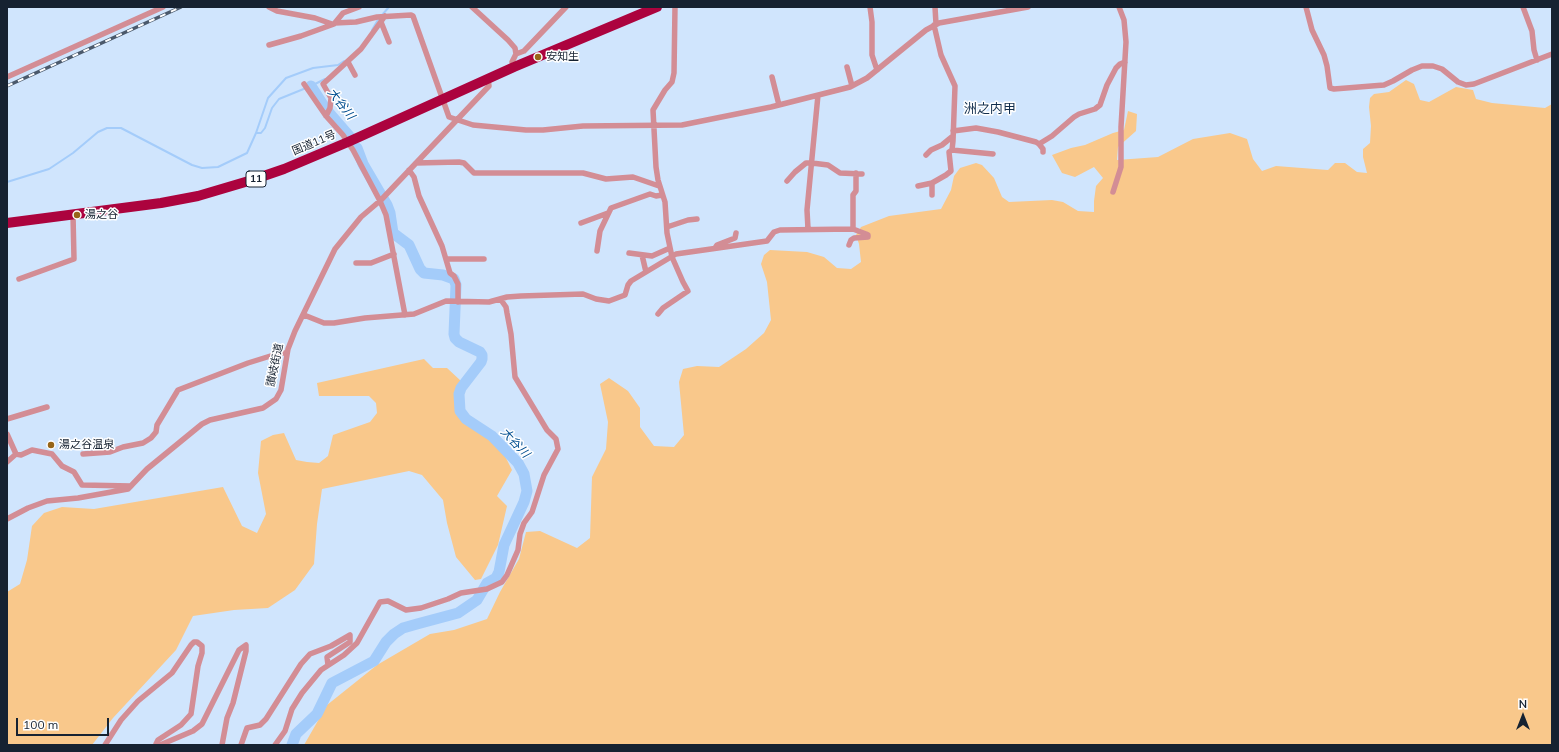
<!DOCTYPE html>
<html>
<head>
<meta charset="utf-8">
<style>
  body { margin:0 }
  #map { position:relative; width:1559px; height:752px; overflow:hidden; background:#d0e5fd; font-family:Mulish,sans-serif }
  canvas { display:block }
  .frame { position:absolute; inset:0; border:8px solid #162231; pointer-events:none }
  .north { position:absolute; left:1503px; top:696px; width:40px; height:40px; -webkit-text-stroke:3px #fff; paint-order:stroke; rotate:0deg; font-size:11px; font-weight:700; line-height:16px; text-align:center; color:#162231 }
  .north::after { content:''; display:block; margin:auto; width:14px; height:18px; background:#162231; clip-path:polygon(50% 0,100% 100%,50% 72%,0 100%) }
  .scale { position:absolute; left:16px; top:718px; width:93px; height:18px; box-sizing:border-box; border:2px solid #162231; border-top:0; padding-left:5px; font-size:12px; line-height:14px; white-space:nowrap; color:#162231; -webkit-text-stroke:3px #fff; paint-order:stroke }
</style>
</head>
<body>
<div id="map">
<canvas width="1559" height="752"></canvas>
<div class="frame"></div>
<div class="north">N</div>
<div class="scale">100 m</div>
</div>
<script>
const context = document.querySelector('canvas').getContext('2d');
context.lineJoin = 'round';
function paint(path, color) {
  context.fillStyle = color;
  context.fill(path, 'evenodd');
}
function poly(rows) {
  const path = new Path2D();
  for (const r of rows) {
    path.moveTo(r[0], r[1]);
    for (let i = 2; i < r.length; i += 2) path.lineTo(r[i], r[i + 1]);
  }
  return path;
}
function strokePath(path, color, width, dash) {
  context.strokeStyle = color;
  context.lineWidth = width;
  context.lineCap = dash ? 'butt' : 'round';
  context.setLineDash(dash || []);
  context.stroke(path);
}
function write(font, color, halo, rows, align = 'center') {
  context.font = font + ' Mulish,"Noto Sans JP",sans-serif';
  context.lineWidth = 3;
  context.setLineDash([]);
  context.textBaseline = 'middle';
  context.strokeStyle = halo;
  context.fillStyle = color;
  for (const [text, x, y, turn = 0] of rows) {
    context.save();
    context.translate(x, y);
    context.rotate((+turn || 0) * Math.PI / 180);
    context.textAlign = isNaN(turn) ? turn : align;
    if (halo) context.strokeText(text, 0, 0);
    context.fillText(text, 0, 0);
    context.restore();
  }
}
const green = poly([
  [1406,80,1414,84,1420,100,1429,102,1456,87,1473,90,1476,99,1492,103,1545,108,1552,104,1552,745,304,745,327,705,377,665,430,634,454,630,487,619,500,592,519,559,526,532,540,531,577,548,590,538,592,477,606,449,608,422,600,384,609,378,628,391,640,408,640,427,654,446,674,447,684,435,679,382,683,369,697,366,719,367,746,349,764,333,771,320,767,282,761,264,764,255,770,250,807,252,824,257,837,268,851,269,861,262,859,244,856,235,861,227,889,216,941,209,951,190,954,176,960,168,976,163,982,165,994,178,1002,197,1009,202,1052,200,1063,202,1078,211,1094,212,1094,201,1096,186,1103,178,1094,167,1075,177,1062,173,1052,155,1071,148,1085,145,1113,133,1124,130,1128,111,1137,114,1136,131,1118,147,1117,160,1158,157,1193,139,1230,133,1247,139,1253,159,1262,171,1276,166,1328,170,1335,163,1345,163,1357,172,1367,173,1363,157,1363,149,1370,143,1371,126,1369,107,1370,98,1374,94,1389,92],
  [424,359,433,368,447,368,461,381,456,394,455,412,462,420,492,439,503,452,512,470,497,496,507,506,498,545,481,579,475,580,456,557,447,523,443,500,422,475,409,471,322,489,317,524,314,564,295,590,268,608,234,610,193,616,176,650,113,718,92,745,7,745,7,592,20,584,27,560,32,526,44,513,62,507,94,509,223,487,242,526,257,533,266,514,258,473,261,441,273,435,284,433,296,460,307,462,319,463,328,456,333,435,370,422,377,413,376,403,369,396,319,396,317,383]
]);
const stream = poly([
  [382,15,389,7],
  [372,30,379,18],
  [256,133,268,98,286,78,313,68,338,65,344,61],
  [7,182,49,169,73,153,98,132,107,128,121,128,192,165,202,168,218,167,247,153,256,133,261,133,265,128,272,108,279,99,311,86,325,79]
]);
const river = poly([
  [311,86,325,108,351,138],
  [292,745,296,734,317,714,332,683,374,661,386,642,394,634,403,628,417,624,458,613,477,600,487,583,496,578,499,572,504,545,524,502,527,491,524,474,518,463,492,436,466,419,460,411,459,394,461,388,481,362,482,359,482,355,480,352,459,342,455,338,454,334,456,285,454,279,443,275,424,273,420,269,409,245,393,233,390,213,387,205,363,164,357,148]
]);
const street = poly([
  [269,7,277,11,315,18,332,24],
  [472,7,508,40,515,48,516,54,512,62,514,67],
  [870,7,872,22,872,55,877,70],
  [935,7,936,24],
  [1306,7,1312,30,1324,55,1327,66,1330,88,1334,89,1384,85,1393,81,1412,70,1422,66,1433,66,1442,69,1458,82,1466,85,1474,84,1552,54],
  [1523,7,1532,31,1534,50,1537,60],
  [381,22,389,42],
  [335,23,356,22,377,17,411,15,413,16,449,117,473,125,526,130,543,130,583,126,682,125,771,107,850,87,867,78,926,30,939,23,1028,7],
  [269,45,301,36,334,24,343,13,359,7],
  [516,54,524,51,566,7],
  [348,62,355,75],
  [847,67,852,86],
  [7,77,163,7],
  [772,77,779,105],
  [304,84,326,116,343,135,353,150,380,201,386,215,405,315],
  [326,116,330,108,331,98,323,84,361,49,385,16],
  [953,131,976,128,998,132,1036,142,1039,144,1043,149,1043,152],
  [1039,144,1052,136,1074,117,1079,114,1095,109,1100,105,1107,85,1116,68,1120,64,1125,62],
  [952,150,993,154],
  [926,155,931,150,942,145,953,136],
  [416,163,459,162,464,163,474,173,583,173,606,179,633,177,659,186],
  [409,170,414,177,419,196,442,246,450,273,454,276,458,284,458,302],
  [787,181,795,172,806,163,812,163,828,165,840,173,862,174],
  [932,183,932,195],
  [918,186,932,183,946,175,951,171,949,152,952,150,953,141,955,86,941,55,934,25],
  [1113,192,1121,167,1121,127,1126,42,1124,20,1119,7],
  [581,223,608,213],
  [667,227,688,220,697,219],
  [808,229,807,210,818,95],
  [849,245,851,240,854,238,868,237,868,235,866,234,853,229,853,195,856,191,856,173],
  [715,248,717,245,735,238,736,233],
  [597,251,600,231,611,208,650,194,656,196,662,195],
  [629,253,652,256,670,248],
  [642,255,646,272],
  [446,259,484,259],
  [356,263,371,263,394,254],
  [19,279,74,259,73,215],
  [658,314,663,308,688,291,683,282,672,257,667,233,665,202,658,180,656,167,653,110,665,90,672,82,674,73,675,7],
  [304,315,324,323,334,323,365,318,414,314,446,301,489,302,507,297,521,296,583,294,596,299,609,301,625,295,628,285,631,281,676,254,767,241,774,232,780,230,853,229],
  [7,419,47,407],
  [7,434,16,454,21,455,32,450,52,454,62,466,74,472,82,485,131,486],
  [83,454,110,452,123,447,143,443,151,438,156,432,157,425,178,390,248,363,280,353,287,353],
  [7,462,16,454],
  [7,519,28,508,47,501,78,498,128,489,147,469,202,424,210,420,263,408,276,399,281,390,288,349,295,331,335,249,361,217,381,200,489,86,488,78],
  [105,745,121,720,138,701,172,673,191,645,194,642,197,642,202,646,202,653,198,666,191,714,181,725,158,740,156,744,159,745],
  [160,745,193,731,202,724,239,650,246,645,246,651,233,703,227,718,222,745],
  [241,745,247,728,260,725,266,719,301,664,310,654,331,646,350,635,350,642,327,657,328,665],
  [275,745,285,731,292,709,302,693,321,670,344,655,357,643,380,602,388,601,406,610,421,608,448,599,461,593,487,589,502,582,507,575,518,550,520,534,524,523,532,512,544,475,558,449,556,439,547,430,515,377,511,334,507,313,506,307,501,300]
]);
const highway = poly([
  [7,223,161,203,198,196,252,180,284,169,348,142,514,67,657,7]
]);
const rail = poly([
  [7,86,181,7]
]);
const markers = [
  [538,57,4,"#976518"],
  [77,215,4,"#976518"],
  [51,445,4,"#976518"]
];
const shields = [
  [256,179,20]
];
const shieldNames = [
  ["11",256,179]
];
const poiNames = [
  ["安知生",546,57],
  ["湯之谷",85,215],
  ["湯之谷温泉",59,445]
];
const streetNames = [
  ["国道11号",314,143,-23],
  ["讃岐街道",275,365,-78]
];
const waterNames = [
  ["大谷川",341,104,52],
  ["大谷川",515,443,47]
];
const quarterNames = [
  ["洲之内甲",990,109]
];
paint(green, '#f9c88b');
strokePath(stream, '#a4ccfa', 2);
strokePath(river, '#a4ccfa', 11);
strokePath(street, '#d38d95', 5.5);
strokePath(highway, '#ac033e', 10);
strokePath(rail, '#4b596b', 3.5);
strokePath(rail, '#fff', 2, [6]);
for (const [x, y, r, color] of markers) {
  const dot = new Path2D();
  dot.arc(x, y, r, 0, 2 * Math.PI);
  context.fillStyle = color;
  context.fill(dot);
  strokePath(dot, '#fff', 1.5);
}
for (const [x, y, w] of shields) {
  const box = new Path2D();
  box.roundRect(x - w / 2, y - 8, w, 16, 3);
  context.fillStyle = '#fff';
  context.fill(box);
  strokePath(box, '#162231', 1);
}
write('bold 10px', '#162231', null, shieldNames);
write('11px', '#162231', '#fff', poiNames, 'left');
write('11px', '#162231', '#fff', streetNames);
write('italic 12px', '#014e90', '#fff', waterNames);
write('13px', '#112e4d', '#fff', quarterNames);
</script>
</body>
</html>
